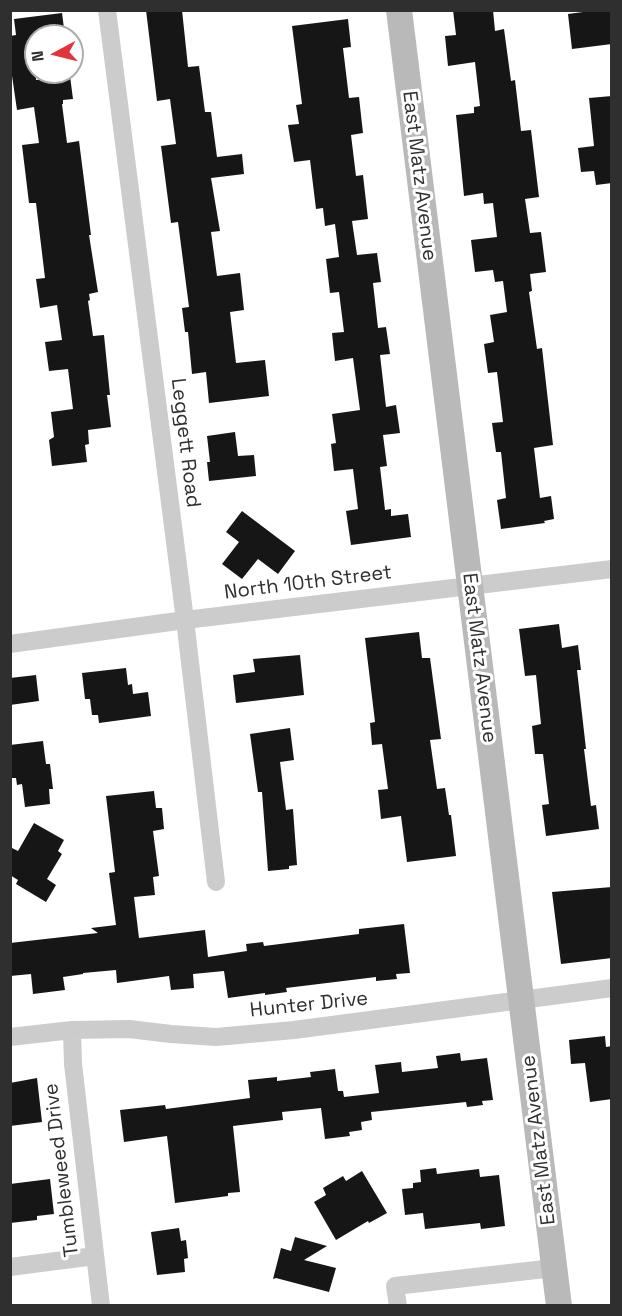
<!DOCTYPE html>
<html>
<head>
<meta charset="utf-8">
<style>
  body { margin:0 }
  #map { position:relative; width:622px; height:1316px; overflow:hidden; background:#fff; font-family:"Space Grotesk",sans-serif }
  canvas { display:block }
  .frame { position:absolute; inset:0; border:12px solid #2f2f2f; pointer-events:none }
  .north { position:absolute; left:24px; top:24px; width:60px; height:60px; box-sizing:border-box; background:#fff; border:2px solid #acacac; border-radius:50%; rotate:263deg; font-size:16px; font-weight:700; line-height:24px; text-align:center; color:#2f2f2f }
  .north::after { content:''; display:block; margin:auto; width:21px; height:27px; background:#e4333b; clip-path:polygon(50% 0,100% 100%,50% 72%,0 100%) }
</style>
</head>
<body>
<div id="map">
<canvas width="622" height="1316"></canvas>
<div class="frame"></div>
<div class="north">N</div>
</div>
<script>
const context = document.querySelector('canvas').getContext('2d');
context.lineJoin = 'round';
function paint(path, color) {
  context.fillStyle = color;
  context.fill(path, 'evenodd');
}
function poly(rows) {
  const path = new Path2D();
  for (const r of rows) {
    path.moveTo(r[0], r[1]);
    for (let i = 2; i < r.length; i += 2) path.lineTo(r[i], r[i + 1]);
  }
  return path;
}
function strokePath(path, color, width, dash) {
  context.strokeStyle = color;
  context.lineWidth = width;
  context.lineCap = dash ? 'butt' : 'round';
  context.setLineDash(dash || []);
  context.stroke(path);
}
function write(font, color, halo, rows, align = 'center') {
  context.font = font + ' "Space Grotesk",sans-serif';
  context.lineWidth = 6;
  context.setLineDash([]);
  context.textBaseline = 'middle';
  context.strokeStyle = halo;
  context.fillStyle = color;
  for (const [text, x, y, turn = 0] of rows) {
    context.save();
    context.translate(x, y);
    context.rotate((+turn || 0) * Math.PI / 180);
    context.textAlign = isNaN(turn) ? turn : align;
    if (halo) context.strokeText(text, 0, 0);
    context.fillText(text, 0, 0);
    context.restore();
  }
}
const building = poly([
  [146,10,182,10,188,67,199,66,205,112,211,112,217,157,242,154,244,174,211,178,220,231,211,232,217,276,240,273,244,310,230,312,236,363,265,360,269,396,209,403,206,372,192,374,188,332,185,332,182,308,189,307,178,222,171,223,161,146,176,144,170,99,157,101],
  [453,10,493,10,495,31,504,29,511,81,515,80,521,131,531,130,539,197,525,199,530,233,541,232,546,272,530,274,532,291,529,292,537,349,542,348,553,445,534,448,540,498,551,496,554,519,544,521,545,523,501,529,497,500,506,498,501,452,496,452,492,423,503,422,497,372,488,373,484,344,494,342,490,315,507,312,503,281,495,282,493,270,475,272,471,240,497,237,493,203,484,204,483,193,464,196,456,115,474,113,474,107,480,106,475,62,448,66,445,36,456,35],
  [582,10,612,10,612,44,572,49,568,14,583,12],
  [62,13,65,36,36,36,36,80,70,76,73,99,63,100,63,104,62,104,67,143,79,141,91,235,89,235,98,292,89,294,90,300,88,301,93,336,104,335,110,395,107,395,111,427,88,430,89,444,85,445,87,462,52,466,49,440,54,437,51,412,73,409,68,369,49,371,45,342,62,340,57,305,40,308,36,279,45,278,36,203,29,203,22,145,39,143,34,107,17,110,10,62,10,36,16,35,14,19],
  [348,19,351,47,343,48,349,98,359,97,363,133,351,135,356,176,363,175,368,219,352,221,357,255,377,253,381,282,373,283,378,328,386,327,390,354,380,355,386,407,396,405,400,433,383,435,387,466,380,467,385,510,391,509,391,516,408,514,411,537,351,545,346,511,358,509,353,469,334,471,331,444,336,443,332,414,360,410,353,358,335,361,332,333,344,332,339,292,330,293,326,259,339,257,335,224,325,226,323,208,316,209,310,160,294,162,288,125,299,124,296,105,302,104,292,26],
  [612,96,612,183,596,185,594,171,581,172,578,148,594,146,589,98],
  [235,432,238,456,254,455,256,476,209,481,207,462,210,462,207,436],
  [242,511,295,551,278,574,258,559,242,579,222,564,239,542,226,532],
  [559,624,562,648,578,645,581,670,577,670,586,749,584,749,591,806,596,805,599,829,546,836,542,805,549,804,543,754,535,754,532,726,541,724,536,675,525,676,519,629],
  [419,632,422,658,430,658,441,739,430,740,437,789,445,788,449,815,451,815,456,856,407,862,401,816,381,819,378,790,388,789,382,744,372,745,370,723,375,722,365,638],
  [300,655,304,695,236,703,233,675,255,672,253,659],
  [126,668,128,685,132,684,133,694,148,692,151,716,99,723,98,715,92,715,90,699,85,699,82,673],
  [36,675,39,701,10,705,10,678],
  [290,728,294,760,280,762,286,810,293,809,297,865,289,866,289,869,268,871,262,792,258,792,250,734],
  [43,741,46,764,50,764,53,789,49,789,50,804,25,807,22,784,17,785,16,778,10,778,10,745],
  [154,791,156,808,162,808,164,829,153,831,159,876,153,877,155,895,134,897,139,938,205,930,208,957,247,951,246,944,263,942,264,946,359,934,359,929,404,924,410,973,396,974,397,979,376,981,376,977,286,988,287,992,265,995,265,993,228,998,224,971,193,974,194,988,171,990,169,976,117,983,116,970,83,973,83,974,63,977,65,990,33,994,31,974,10,976,10,943,98,933,91,928,116,925,109,873,115,872,106,796],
  [34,823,64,840,58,851,62,854,47,879,56,885,46,902,16,884,18,880,10,875,10,847,18,851],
  [612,887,612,958,561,964,552,892],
  [605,1036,606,1047,612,1046,612,1099,590,1102,585,1063,571,1064,569,1040],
  [460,1053,461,1061,487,1058,493,1100,482,1101,483,1105,467,1107,466,1102,371,1112,372,1120,361,1122,362,1130,349,1132,350,1136,325,1139,321,1108,282,1112,283,1120,233,1126,240,1192,228,1193,228,1196,175,1203,167,1136,124,1142,120,1110,165,1105,166,1109,250,1098,248,1080,277,1077,277,1081,311,1077,310,1072,335,1069,338,1091,343,1091,344,1097,379,1093,375,1065,401,1062,402,1072,438,1068,436,1056],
  [37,1078,42,1122,10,1126,10,1083],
  [436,1168,437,1174,479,1169,480,1177,499,1175,505,1226,481,1229,480,1223,425,1229,423,1213,405,1215,402,1189,413,1188,413,1183,421,1182,420,1170],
  [362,1171,387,1213,369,1223,368,1221,336,1240,314,1202,326,1195,323,1188,343,1176,346,1181],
  [50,1179,54,1214,37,1216,37,1220,10,1223,10,1184],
  [179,1228,181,1241,186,1240,188,1258,184,1259,185,1272,157,1275,151,1232],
  [295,1237,327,1246,304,1260,336,1268,329,1292,276,1278,273,1279,281,1248,291,1251]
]);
const street = poly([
  [107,10,185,620,216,882],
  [10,644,185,620,612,569],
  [72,1030,73,1064,101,1306],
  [10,1037,72,1030,129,1029,171,1034,216,1037,294,1030,612,988],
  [10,1267,95,1256],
  [398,1306,395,1286,554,1268]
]);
const secondary = poly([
  [399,10,559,1306]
]);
const streetNames = [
  ["East Matz Avenue",419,176,83],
  ["Leggett Road",185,443,83],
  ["North 10th Street",308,583,-7],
  ["East Matz Avenue",479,658,83],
  ["Hunter Drive",309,1005,-6],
  ["East Matz Avenue",539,1140,-97],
  ["Tumbleweed Drive",62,1170,-97]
];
paint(building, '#161616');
strokePath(street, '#ccc', 18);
strokePath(secondary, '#b9b9b9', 26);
write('20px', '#2f2f2f', '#fff', streetNames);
</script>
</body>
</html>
